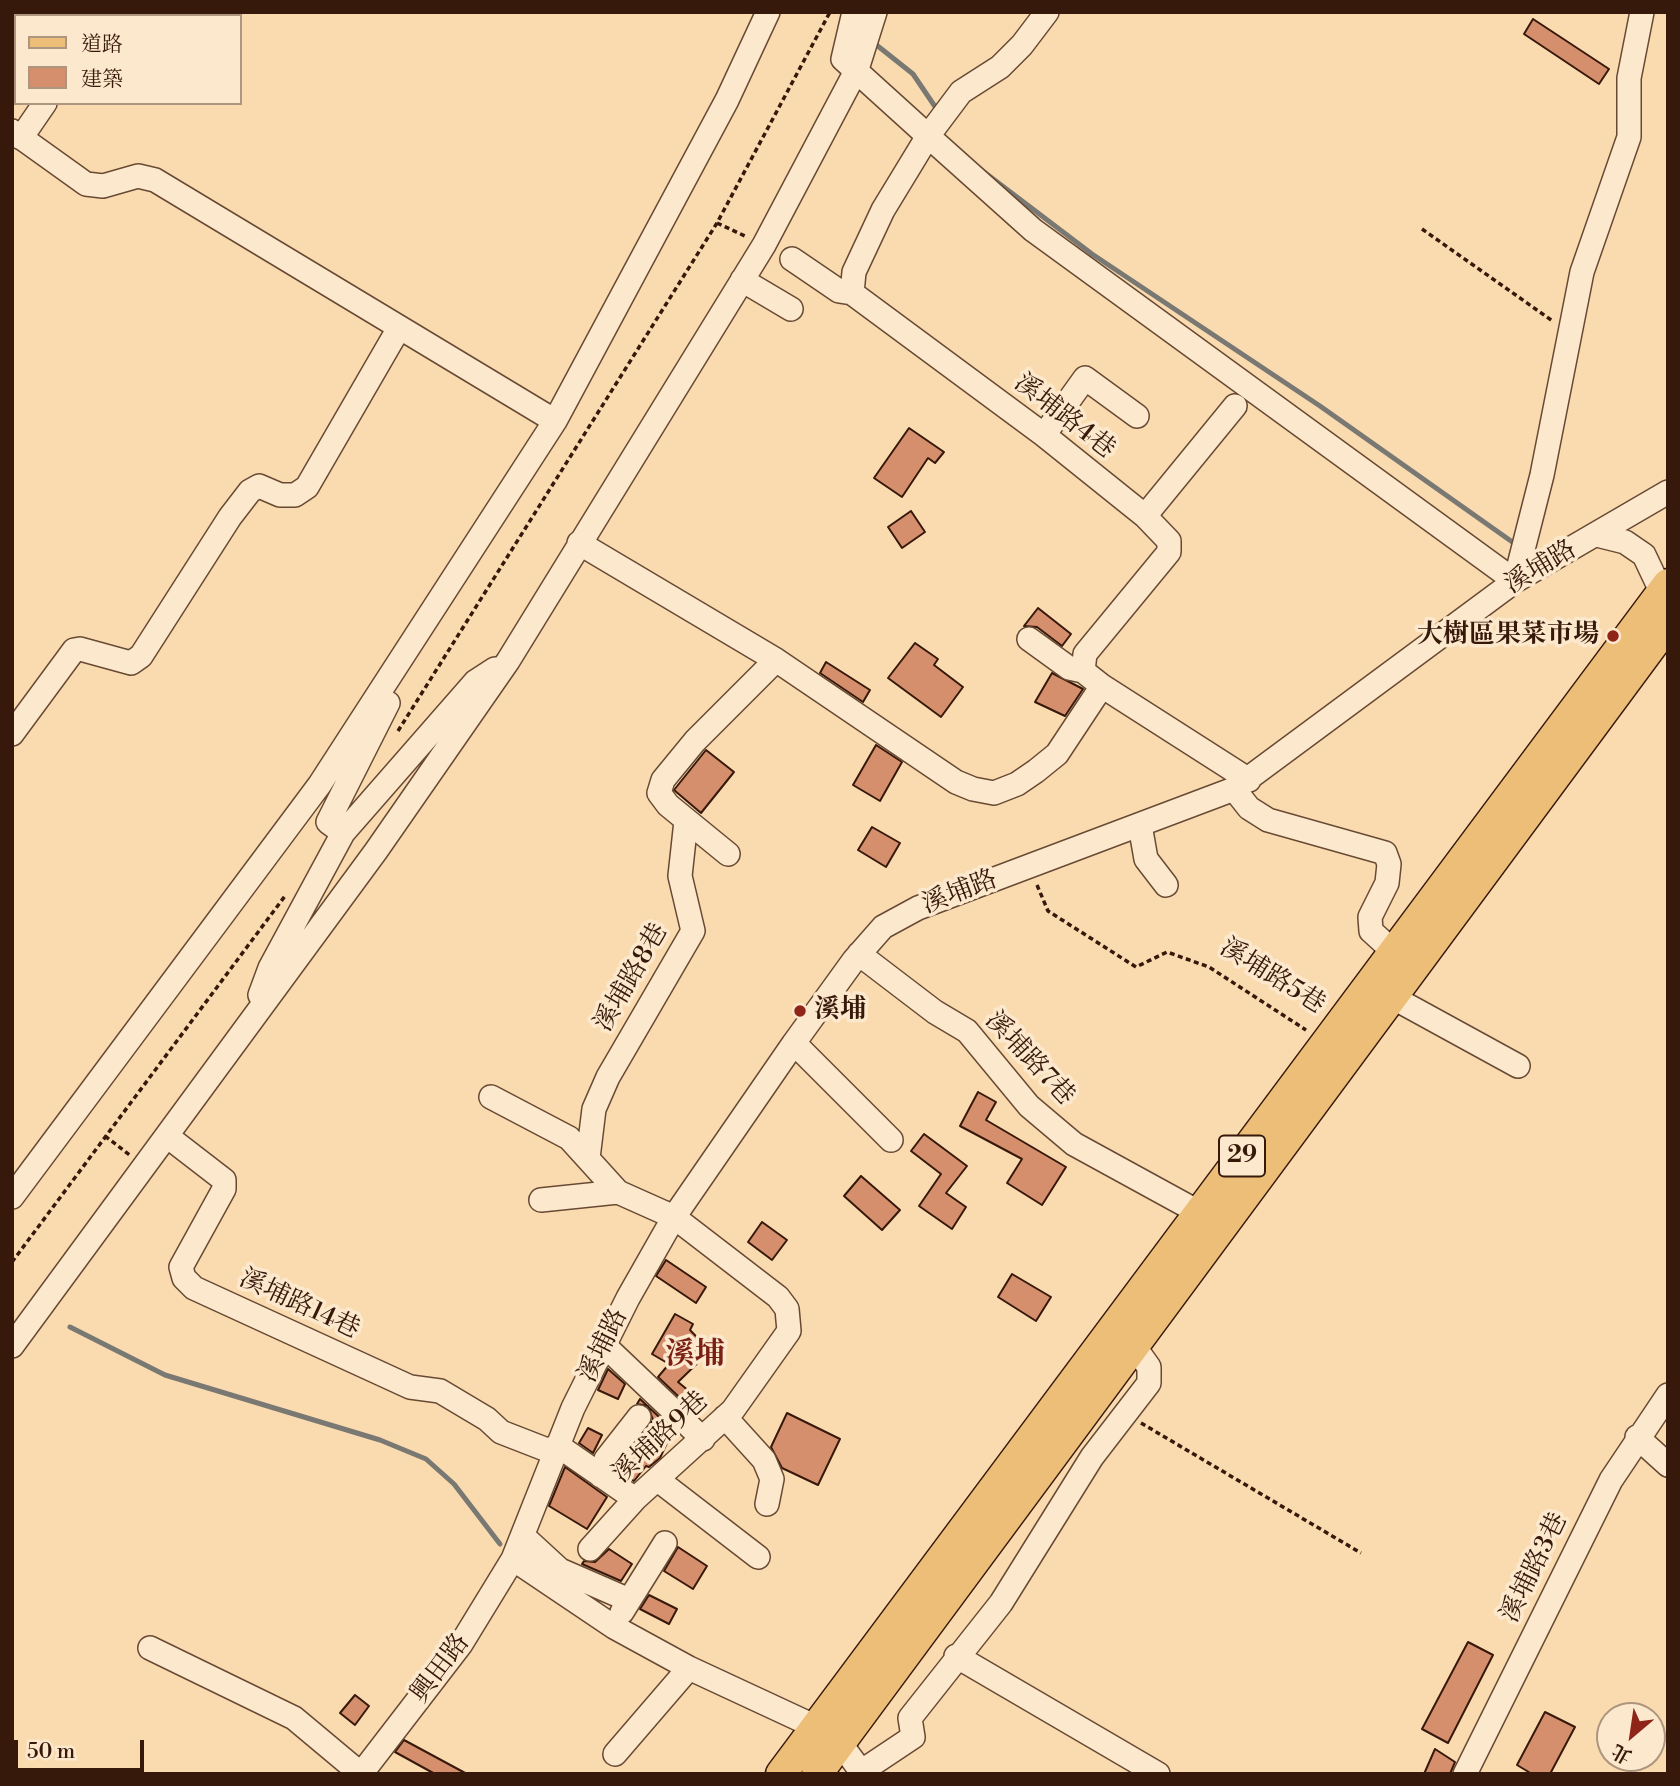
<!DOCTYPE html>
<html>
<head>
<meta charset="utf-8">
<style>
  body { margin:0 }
  #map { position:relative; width:1680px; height:1786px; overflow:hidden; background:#fadbb0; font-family:"Libre Bodoni","Noto Serif TC",serif }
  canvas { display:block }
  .frame { position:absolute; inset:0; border:14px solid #37190b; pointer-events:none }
  .legend { position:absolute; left:14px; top:14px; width:228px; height:91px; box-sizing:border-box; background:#fce8cc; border:2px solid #ad957f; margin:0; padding:9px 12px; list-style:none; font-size:21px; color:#37190b }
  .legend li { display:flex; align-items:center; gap:14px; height:35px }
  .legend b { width:35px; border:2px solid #ad957f }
  .north { position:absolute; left:1596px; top:1702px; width:70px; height:70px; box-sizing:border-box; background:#fce8cc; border:2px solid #ad957f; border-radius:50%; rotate:209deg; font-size:19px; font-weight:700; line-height:28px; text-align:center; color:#37190b }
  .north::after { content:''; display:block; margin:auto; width:24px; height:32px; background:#8f2418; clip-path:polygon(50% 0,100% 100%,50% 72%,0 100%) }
  .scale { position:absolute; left:14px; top:1740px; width:130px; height:32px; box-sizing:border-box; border:4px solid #37190b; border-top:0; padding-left:9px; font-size:21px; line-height:24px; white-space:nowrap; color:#37190b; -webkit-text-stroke:5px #fce8cc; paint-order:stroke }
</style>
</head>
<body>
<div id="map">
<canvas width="1680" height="1786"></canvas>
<div class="frame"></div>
<ul class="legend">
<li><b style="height:9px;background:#edbe78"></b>道路</li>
<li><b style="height:19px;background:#d68f6d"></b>建築</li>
</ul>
<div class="north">北</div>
<div class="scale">50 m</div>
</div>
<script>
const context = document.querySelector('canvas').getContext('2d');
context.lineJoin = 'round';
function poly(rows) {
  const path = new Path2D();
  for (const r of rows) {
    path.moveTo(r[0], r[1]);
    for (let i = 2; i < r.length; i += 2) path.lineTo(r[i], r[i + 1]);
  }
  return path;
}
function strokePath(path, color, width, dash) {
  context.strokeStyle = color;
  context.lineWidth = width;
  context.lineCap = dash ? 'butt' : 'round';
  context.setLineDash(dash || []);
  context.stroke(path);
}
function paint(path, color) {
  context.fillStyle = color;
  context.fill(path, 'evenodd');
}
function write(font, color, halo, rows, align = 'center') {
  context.font = font + ' "Libre Bodoni","Noto Serif TC",serif';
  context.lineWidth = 7;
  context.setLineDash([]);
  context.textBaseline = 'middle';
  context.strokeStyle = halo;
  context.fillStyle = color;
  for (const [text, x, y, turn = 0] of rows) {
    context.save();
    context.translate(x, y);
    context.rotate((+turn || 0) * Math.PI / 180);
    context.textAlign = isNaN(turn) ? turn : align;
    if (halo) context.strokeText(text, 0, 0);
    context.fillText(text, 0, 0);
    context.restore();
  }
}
const stream = poly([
  [874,43,913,74,938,111],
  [980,169,1092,254,1320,406,1518,546],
  [70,1327,165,1375,380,1440,426,1459,454,1484,500,1544]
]);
const building = poly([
  [1533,19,1609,69,1599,84,1524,34,1533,19],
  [909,428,944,452,935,463,928,458,902,497,874,478,909,428],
  [911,511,925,532,902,548,888,527,911,511],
  [1038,608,1071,634,1062,646,1037,627,1024,626,1038,608],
  [915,643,938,659,934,665,963,687,941,717,888,678,915,643],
  [826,662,870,690,863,702,820,673,826,662],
  [1052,673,1083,689,1065,716,1035,702,1052,673],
  [876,745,902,762,880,801,853,785,876,745],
  [706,750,734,772,701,813,674,790,706,750],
  [872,827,900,843,886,867,858,850,872,827],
  [978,1092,996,1102,986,1120,1066,1167,1042,1205,1007,1183,1022,1159,960,1126,978,1092],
  [924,1134,967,1166,946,1193,966,1207,952,1229,919,1206,941,1174,911,1151,924,1134],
  [861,1176,900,1210,882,1230,844,1196,861,1176],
  [762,1222,787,1240,772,1260,748,1242,762,1222],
  [666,1260,706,1287,696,1303,656,1276,666,1260],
  [1012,1274,1051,1297,1036,1321,998,1297,1012,1274],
  [675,1314,693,1324,690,1330,710,1351,678,1382,706,1405,698,1415,658,1377,669,1364,652,1354,675,1314],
  [608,1369,625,1384,618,1399,598,1390,608,1369],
  [640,1399,673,1430,660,1458,649,1467,646,1466,634,1481,617,1470,653,1420,648,1406,637,1404,640,1399],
  [787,1413,840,1439,818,1485,782,1468,771,1447,787,1413],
  [588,1428,602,1435,593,1453,579,1443,588,1428],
  [565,1467,607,1497,587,1529,549,1506,565,1467],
  [678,1547,707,1566,693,1589,664,1571,678,1547],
  [609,1549,632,1564,621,1581,582,1564,584,1561,595,1562,609,1549],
  [649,1595,677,1609,669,1624,640,1609,649,1595],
  [1468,1642,1493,1655,1448,1743,1422,1729,1468,1642],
  [355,1695,369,1706,355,1725,340,1713,355,1695],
  [1545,1712,1575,1727,1550,1774,1532,1774,1517,1765,1545,1712],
  [404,1740,467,1774,435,1774,395,1752,404,1740],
  [1435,1749,1455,1762,1450,1774,1424,1774,1435,1749]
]);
const path = poly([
  [717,223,747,237],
  [1422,229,1554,322],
  [398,731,717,223,830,12],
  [1037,885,1048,911,1136,967,1167,952,1209,967,1306,1030],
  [105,1136,131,1156],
  [12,1262,285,896],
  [1141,1423,1361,1553]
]);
const minor = poly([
  [854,12,843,59,928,136,883,210,854,272,852,293,1044,435,1145,516,1169,541,1169,552,1085,654,1083,671,1102,686,1249,780],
  [1047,12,1022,45,1000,67,961,92,928,136,1033,230,1515,581,1542,475,1582,272,1629,137,1629,78,1642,12],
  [104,16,107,12],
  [12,131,86,184,103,186,138,176,155,180,555,421],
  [21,138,45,103],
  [792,259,839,291,852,293],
  [742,280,791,309],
  [1044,435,1085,378,1137,416],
  [1145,516,1235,406],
  [1597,535,1625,542,1644,555,1662,593],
  [579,543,776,660,956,782,973,789,994,793,1017,784,1036,771,1057,754,1102,686],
  [1029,639,1069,668,1083,671],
  [12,734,74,650,80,649,131,663,141,656,230,517,250,491,259,486,280,495,295,495,307,487,399,328],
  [1234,789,1249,808,1268,820,1385,853,1389,864,1387,883,1370,917,1371,931,1394,952],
  [1140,825,1146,859,1166,885],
  [343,833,328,822,388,703],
  [728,854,668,805,659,793,663,780,695,741,776,660],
  [859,954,935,1012,967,1031,1029,1106,1074,1144,1200,1213],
  [260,995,270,968,343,833,475,682,495,669],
  [1392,997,1518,1066],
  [794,1043,891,1140],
  [491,1097,569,1138,618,1192,674,1217,778,1297,787,1309,789,1331,733,1410,635,1499,590,1549],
  [167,1136,224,1180,224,1189,181,1267,184,1278,194,1288,410,1387,440,1391,487,1419,501,1432,555,1453],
  [588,1158,594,1109,608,1077,693,931,680,876,686,821],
  [12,1197,320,784,555,421,727,100,768,12],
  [541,1200,618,1192],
  [604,1345,703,1439],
  [12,1346,376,851,508,661,764,245,857,69,875,12],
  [725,1417,764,1460,772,1479,767,1504],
  [1637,1437,1668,1465],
  [557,1445,635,1499],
  [601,1476,606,1459,639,1417],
  [658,1480,758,1557],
  [523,1536,560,1570,629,1600],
  [513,1559,614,1627,689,1668,816,1727,840,1743,863,1774],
  [622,1612,665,1543],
  [150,1648,294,1718,361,1774],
  [956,1656,1158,1774],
  [615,1754,689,1668],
  [862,1771,913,1737,910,1718,1001,1603,1092,1457,1149,1383,1149,1367,1134,1346],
  [361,1774,461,1644,513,1559,573,1408,628,1298,674,1217,794,1043,854,960,883,927,918,908,1234,789,1515,581,1668,492],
  [1465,1774,1611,1480,1668,1395]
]);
const major = poly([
  [781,1774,1668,584],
  [817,1774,1668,624]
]);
const markers = [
  [1613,636,7,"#8f2418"],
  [800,1011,7,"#8f2418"]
];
const shields = [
  [1242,1156,46]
];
const shieldNames = [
  ["29",1242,1156]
];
const streetNames = [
  ["溪埔路4巷",1064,417,38],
  ["溪埔路",1541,568,-31],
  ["溪埔路",960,893,-21],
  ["溪埔路5巷",1272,977,32],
  ["溪埔路8巷",632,978,-60],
  ["溪埔路7巷",1029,1059,47],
  ["溪埔路14巷",299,1305,25],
  ["溪埔路",604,1346,-64],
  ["溪埔路9巷",661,1438,-43],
  ["溪埔路3巷",1535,1568,-64],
  ["興田路",441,1669,-53]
];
const poiNames = [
  ["大樹區果菜市場",1599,636],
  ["溪埔",814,1011,"left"]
];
const quarterNames = [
  ["溪埔",695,1356]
];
strokePath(stream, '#797873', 5);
paint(building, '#d68f6d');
strokePath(building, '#37190b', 2);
strokePath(minor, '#684a34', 26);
strokePath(major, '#37190b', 33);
strokePath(path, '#37190b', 3.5, [5, 3.5]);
strokePath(minor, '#fce8cc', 23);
strokePath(major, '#edbe78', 30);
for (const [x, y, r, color] of markers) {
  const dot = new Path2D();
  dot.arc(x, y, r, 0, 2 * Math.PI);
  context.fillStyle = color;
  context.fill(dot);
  strokePath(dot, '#fce8cc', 2.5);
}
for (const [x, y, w] of shields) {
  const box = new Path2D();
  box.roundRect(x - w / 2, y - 20.5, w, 41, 5);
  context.fillStyle = '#fce8cc';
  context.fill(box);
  strokePath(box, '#37190b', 2);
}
write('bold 24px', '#37190b', null, shieldNames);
write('26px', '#37190b', '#fce8cc', streetNames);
write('bold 26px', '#37190b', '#fce8cc', poiNames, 'right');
write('bold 30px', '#7a1f14', '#fce8cc', quarterNames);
</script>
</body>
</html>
